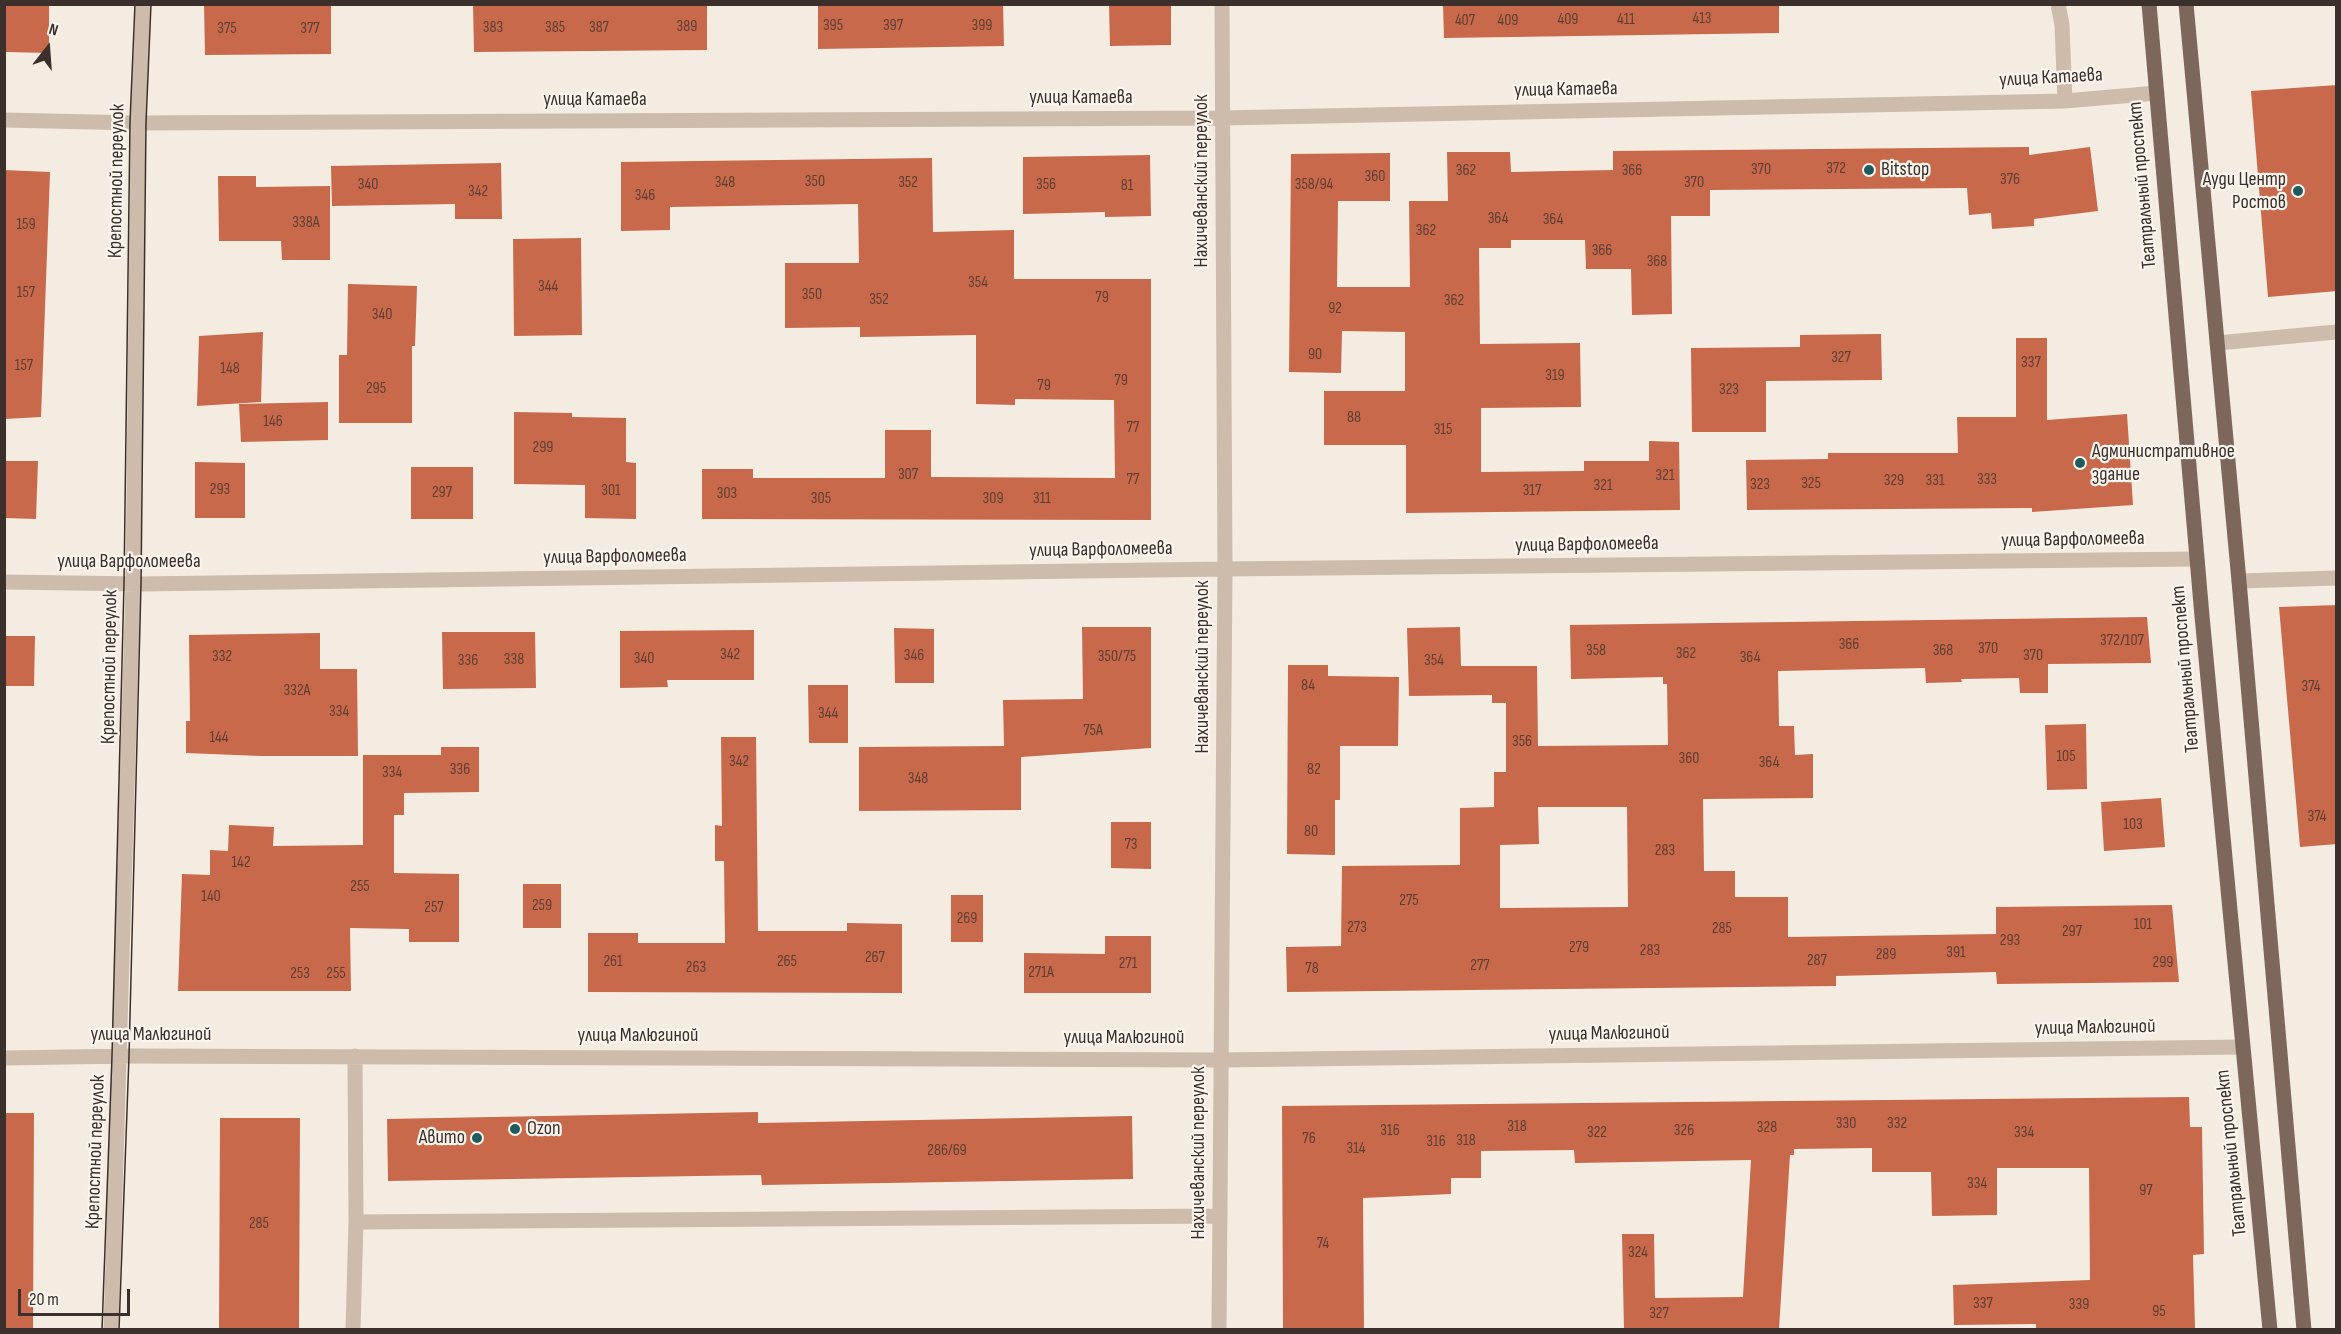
<!DOCTYPE html>
<html>
<head>
<meta charset="utf-8">
<style>
  body { margin:0 }
  #map { position:relative; width:2341px; height:1334px; overflow:hidden; background:#f4ebe1; font-family:"Sofia Sans Condensed",sans-serif }
  canvas { display:block }
  .frame { position:absolute; inset:0; border:6px solid #3b302b; pointer-events:none }
  .north { position:absolute; left:18px; top:18px; width:60px; height:60px; -webkit-text-stroke:4px #fbf5ee; paint-order:stroke; rotate:17deg; font-size:16px; font-weight:700; line-height:24px; text-align:center; color:#3b302b }
  .north::after { content:''; display:block; margin:auto; width:21px; height:27px; background:#3b302b; clip-path:polygon(50% 0,100% 100%,50% 72%,0 100%) }
  .scale { position:absolute; left:18px; top:1289px; width:112px; height:27px; box-sizing:border-box; border:3px solid #3b302b; border-top:0; padding-left:8px; font-size:18px; line-height:21px; white-space:nowrap; color:#3b302b; -webkit-text-stroke:4px #fbf5ee; paint-order:stroke }
</style>
</head>
<body>
<div id="map">
<canvas width="2341" height="1334"></canvas>
<div class="frame"></div>
<div class="north">N</div>
<div class="scale">20 m</div>
</div>
<script>
const context = document.querySelector('canvas').getContext('2d');
context.lineJoin = 'round';
function paint(path, color) {
  context.fillStyle = color;
  context.fill(path, 'evenodd');
}
function poly(rows) {
  const path = new Path2D();
  for (const r of rows) {
    path.moveTo(r[0], r[1]);
    for (let i = 2; i < r.length; i += 2) path.lineTo(r[i], r[i + 1]);
  }
  return path;
}
function strokePath(path, color, width, dash) {
  context.strokeStyle = color;
  context.lineWidth = width;
  context.lineCap = dash ? 'butt' : 'round';
  context.setLineDash(dash || []);
  context.stroke(path);
}
function write(font, color, halo, rows, align = 'center') {
  context.font = font + ' "Sofia Sans Condensed",sans-serif';
  context.lineWidth = 4.5;
  context.setLineDash([]);
  context.textBaseline = 'middle';
  context.strokeStyle = halo;
  context.fillStyle = color;
  for (const [text, x, y, turn = 0] of rows) {
    context.save();
    context.translate(x, y);
    context.rotate((+turn || 0) * Math.PI / 180);
    context.textAlign = isNaN(turn) ? turn : align;
    if (halo) context.strokeText(text, 0, 0);
    context.fillText(text, 0, 0);
    context.restore();
  }
}
const building = poly([
  [6,4,49,4,49,53,6,52],
  [204,4,331,4,331,54,205,55],
  [473,4,707,4,707,50,474,52],
  [818,4,1003,4,1004,46,818,49],
  [1109,4,1171,6,1171,45,1110,46],
  [1443,4,1779,4,1779,33,1444,38],
  [2337,85,2337,291,2268,297,2251,91],
  [2029,147,2029,155,2090,147,2098,211,2034,219,2034,226,1992,229,1991,213,1969,215,1967,188,1710,190,1710,216,1671,216,1672,314,1632,315,1631,269,1586,269,1585,240,1511,240,1511,248,1479,248,1480,344,1580,343,1581,407,1481,408,1481,472,1584,471,1584,461,1649,461,1649,441,1679,442,1680,510,1406,513,1406,445,1324,445,1324,391,1405,391,1405,332,1342,331,1341,373,1289,372,1291,154,1390,153,1390,201,1338,201,1337,287,1410,287,1409,201,1448,201,1447,152,1510,152,1511,172,1613,170,1613,151],
  [1150,155,1151,216,1105,217,1105,212,1023,214,1023,157],
  [932,158,933,232,1014,230,1014,279,1151,279,1151,520,702,519,702,469,753,469,753,478,885,478,885,430,931,430,931,477,1115,478,1114,400,1015,399,1015,405,976,404,976,335,860,337,860,327,785,328,785,263,859,263,858,204,670,207,670,230,621,231,621,162],
  [501,163,502,219,455,219,455,204,332,206,331,166],
  [4,170,50,172,41,417,4,419],
  [218,176,256,176,256,187,330,186,330,260,282,260,281,241,219,241],
  [581,238,582,335,514,336,513,239],
  [348,284,417,286,415,346,412,346,412,423,339,423,339,355,347,355],
  [263,332,261,402,197,406,199,336],
  [1881,334,1882,380,1766,381,1766,432,1692,432,1691,348,1800,347,1800,335],
  [2016,338,2047,338,2047,420,2127,414,2133,505,2032,512,2032,508,1747,510,1746,460,1828,459,1828,453,1958,453,1957,417,2016,417],
  [328,402,328,440,241,442,239,404],
  [514,412,572,413,572,417,626,418,626,462,636,463,636,519,585,518,585,485,514,484],
  [4,461,38,461,36,519,4,518],
  [195,462,245,463,245,518,195,518],
  [411,467,473,467,473,519,411,519],
  [2337,605,2337,844,2300,847,2279,607],
  [2147,617,2151,663,2048,664,2048,693,2020,693,2019,678,1961,679,1962,682,1926,683,1925,668,1778,671,1779,726,1794,726,1795,755,1813,754,1813,798,1703,799,1704,871,1735,871,1735,897,1788,897,1788,937,1996,934,1996,907,2172,905,2179,982,1997,984,1996,972,1836,976,1836,986,1287,992,1286,947,1341,946,1342,866,1460,865,1460,808,1494,807,1494,772,1506,772,1506,703,1492,703,1492,695,1409,696,1407,628,1460,627,1461,666,1537,666,1538,746,1668,745,1667,684,1663,684,1663,677,1571,679,1570,625],
  [1538,807,1627,807,1628,907,1500,908,1500,845,1539,844],
  [1082,627,1151,627,1151,748,1021,757,1021,810,859,811,859,747,1004,746,1003,700,1083,699],
  [894,628,934,629,934,683,895,683],
  [754,630,754,680,667,680,668,687,620,688,620,631],
  [442,632,535,632,536,688,443,689],
  [320,633,320,669,357,669,358,756,261,756,186,753,186,721,190,721,189,635],
  [4,636,35,636,34,686,4,686],
  [1288,665,1328,665,1328,676,1399,677,1398,746,1340,746,1340,800,1335,800,1335,855,1287,854],
  [808,685,848,685,848,743,809,743],
  [2086,724,2087,789,2047,790,2045,725],
  [721,737,756,737,758,931,847,931,847,923,902,924,902,993,588,992,588,933,638,933,638,943,725,943,724,861,715,861,715,825,722,826],
  [441,747,479,747,479,792,404,793,404,815,394,815,394,873,459,874,459,942,409,942,409,929,350,928,351,991,178,991,182,874,210,875,210,850,228,851,229,825,274,827,273,846,363,845,363,755,441,755],
  [2161,798,2165,847,2104,851,2101,802],
  [1111,822,1151,822,1151,869,1111,868],
  [523,884,561,884,561,928,523,928],
  [951,895,983,895,983,942,951,942],
  [1105,936,1151,936,1151,993,1024,993,1024,953,1105,954],
  [2189,1097,2190,1127,2202,1127,2204,1254,2193,1255,2195,1329,2036,1329,2036,1324,1954,1325,1953,1285,2090,1280,2089,1168,1997,1168,1997,1215,1932,1216,1931,1172,1872,1172,1872,1148,1794,1149,1794,1155,1790,1155,1779,1329,1624,1329,1622,1234,1654,1234,1655,1298,1743,1297,1751,1160,1575,1163,1574,1150,1481,1151,1481,1178,1451,1178,1451,1194,1363,1198,1364,1329,1283,1329,1282,1106],
  [758,1112,758,1123,1132,1116,1133,1179,762,1185,761,1175,388,1181,387,1119],
  [4,1113,34,1113,33,1329,4,1329],
  [220,1118,300,1118,299,1329,219,1329]
]);
const minor = poly([
  [2058,4,2062,25,2065,101],
  [4,120,138,123,1222,118,2065,101,2157,93],
  [2217,343,2336,332],
  [2239,581,2336,578],
  [4,582,141,584,1225,569,2197,559],
  [4,1058,129,1056,1221,1060,2242,1047],
  [356,1222,1220,1216],
  [111,1330,133,584,138,123,143,4],
  [353,1330,356,1222,355,1056],
  [1219,1330,1225,569,1222,4]
]);
const major = poly([
  [2149,4,2202,616,2270,1330],
  [2186,4,2239,581,2304,1330]
]);
const tram = poly([
  [102,1330,112,1056,124,584,130,122,135,4],
  [119,1330,129,1056,141,584,146,123,151,4]
]);
const markers = [
  [1869,170,6,"#1f5a5e"],
  [2298,191,6,"#1f5a5e"],
  [2080,463,6,"#1f5a5e"],
  [515,1129,6,"#1f5a5e"],
  [477,1138,6,"#1f5a5e"]
];
const numberNames = [
  ["413",1702,19],
  ["409",1568,20],
  ["411",1626,20],
  ["407",1465,21],
  ["409",1508,21],
  ["395",833,26],
  ["397",893,26],
  ["399",982,26],
  ["389",687,27],
  ["383",493,28],
  ["385",555,28],
  ["387",599,28],
  ["375",227,29],
  ["377",310,29],
  ["372",1836,169],
  ["370",1761,170],
  ["362",1466,171],
  ["366",1632,171],
  ["360",1375,177],
  ["376",2010,180],
  ["350",815,182],
  ["348",725,183],
  ["352",908,183],
  ["370",1694,183],
  ["340",368,185],
  ["356",1046,185],
  ["358/94",1314,185],
  ["81",1127,186],
  ["342",478,192],
  ["346",645,196],
  ["364",1498,219],
  ["364",1553,220],
  ["338А",306,223],
  ["159",26,225],
  ["362",1426,231],
  ["366",1602,251],
  ["368",1657,262],
  ["354",978,283],
  ["344",548,287],
  ["157",26,293],
  ["350",812,295],
  ["79",1102,298],
  ["352",879,300],
  ["362",1454,301],
  ["92",1335,309],
  ["340",382,315],
  ["90",1315,355],
  ["327",1841,358],
  ["337",2031,363],
  ["157",24,366],
  ["148",230,369],
  ["319",1555,376],
  ["79",1121,381],
  ["79",1044,386],
  ["295",376,389],
  ["323",1729,390],
  ["88",1354,418],
  ["146",273,422],
  ["77",1133,428],
  ["315",1443,430],
  ["299",543,448],
  ["307",908,475],
  ["321",1665,476],
  ["77",1133,480],
  ["333",1987,480],
  ["329",1894,481],
  ["331",1935,481],
  ["325",1811,484],
  ["323",1760,485],
  ["321",1603,486],
  ["293",220,490],
  ["301",611,491],
  ["317",1532,491],
  ["297",442,493],
  ["303",727,494],
  ["305",821,499],
  ["309",993,499],
  ["311",1042,499],
  ["372/107",2122,641],
  ["366",1849,645],
  ["370",1988,649],
  ["358",1596,651],
  ["368",1943,651],
  ["362",1686,654],
  ["342",730,655],
  ["346",914,656],
  ["370",2033,656],
  ["332",222,657],
  ["350/75",1117,657],
  ["364",1750,658],
  ["340",644,659],
  ["338",514,660],
  ["336",468,661],
  ["354",1434,661],
  ["84",1308,686],
  ["374",2311,687],
  ["332А",297,691],
  ["334",339,712],
  ["344",828,714],
  ["75А",1093,731],
  ["144",219,738],
  ["356",1522,742],
  ["105",2066,757],
  ["360",1689,759],
  ["342",739,762],
  ["364",1769,763],
  ["336",460,770],
  ["82",1314,770],
  ["334",392,773],
  ["348",918,779],
  ["374",2317,817],
  ["103",2133,825],
  ["80",1311,832],
  ["73",1131,845],
  ["283",1665,851],
  ["142",241,863],
  ["255",360,887],
  ["140",211,897],
  ["275",1409,901],
  ["259",542,906],
  ["257",434,908],
  ["269",967,919],
  ["101",2143,925],
  ["273",1357,928],
  ["285",1722,929],
  ["297",2072,932],
  ["293",2010,941],
  ["279",1579,948],
  ["283",1650,951],
  ["391",1956,953],
  ["289",1886,955],
  ["267",875,958],
  ["287",1817,961],
  ["261",613,962],
  ["265",787,962],
  ["299",2163,963],
  ["271",1128,964],
  ["277",1480,966],
  ["263",696,968],
  ["78",1312,969],
  ["271А",1041,973],
  ["253",300,974],
  ["255",336,974],
  ["330",1846,1124],
  ["332",1897,1124],
  ["318",1517,1127],
  ["328",1767,1128],
  ["316",1390,1131],
  ["326",1684,1131],
  ["322",1597,1133],
  ["334",2024,1133],
  ["76",1309,1139],
  ["318",1466,1141],
  ["316",1436,1142],
  ["314",1356,1149],
  ["286/69",947,1151],
  ["334",1977,1184],
  ["97",2146,1191],
  ["285",259,1224],
  ["74",1323,1244],
  ["324",1638,1253],
  ["337",1983,1304],
  ["339",2079,1305],
  ["95",2159,1312],
  ["327",1659,1314]
];
const streetNames = [
  ["улица Катаева",2051,78,-3],
  ["улица Катаева",1566,90,-1],
  ["улица Катаева",1081,98],
  ["улица Катаева",595,100],
  ["Крепостной переулок",117,181,-89],
  ["Нахичеванский переулок",1202,181,-90],
  ["Театральный проспект",2143,185,-95],
  ["улица Варфоломеева",2073,540,-1],
  ["улица Варфоломеева",1587,545,-1],
  ["улица Варфоломеева",1101,550,-1],
  ["улица Варфоломеева",615,557,-1],
  ["улица Варфоломеева",129,562],
  ["Крепостной переулок",110,667,-89],
  ["Нахичеванский переулок",1203,667,-90],
  ["Театральный проспект",2186,669,-95],
  ["улица Малюгиной",2095,1028,-1],
  ["улица Малюгиной",1609,1034,-1],
  ["улица Малюгиной",151,1035],
  ["улица Малюгиной",638,1036],
  ["улица Малюгиной",1124,1038],
  ["Крепостной переулок",96,1152,-88],
  ["Нахичеванский переулок",1199,1153,-90],
  ["Театральный проспект",2232,1153,-96]
];
const poiNames = [
  ["Bitstop",1881,170],
  ["Ауди Центр",2286,180,"right"],
  ["Ростов",2286,203,"right"],
  ["Административное",2092,452],
  ["здание",2092,475],
  ["Ozon",527,1129],
  ["Авито",465,1138,"right"]
];
paint(building, '#c8694b');
strokePath(minor, '#cdbbac', 15);
strokePath(major, '#7d675c', 15);
strokePath(tram, '#3b302b', 1.5);
for (const [x, y, r, color] of markers) {
  const dot = new Path2D();
  dot.arc(x, y, r, 0, 2 * Math.PI);
  context.fillStyle = color;
  context.fill(dot);
  strokePath(dot, '#fbf5ee', 2);
}
write('16px', '#5e3e33', null, numberNames);
write('20px', '#3b302b', '#fbf5ee', streetNames);
write('20px', '#3b302b', '#fbf5ee', poiNames, 'left');
</script>
</body>
</html>
